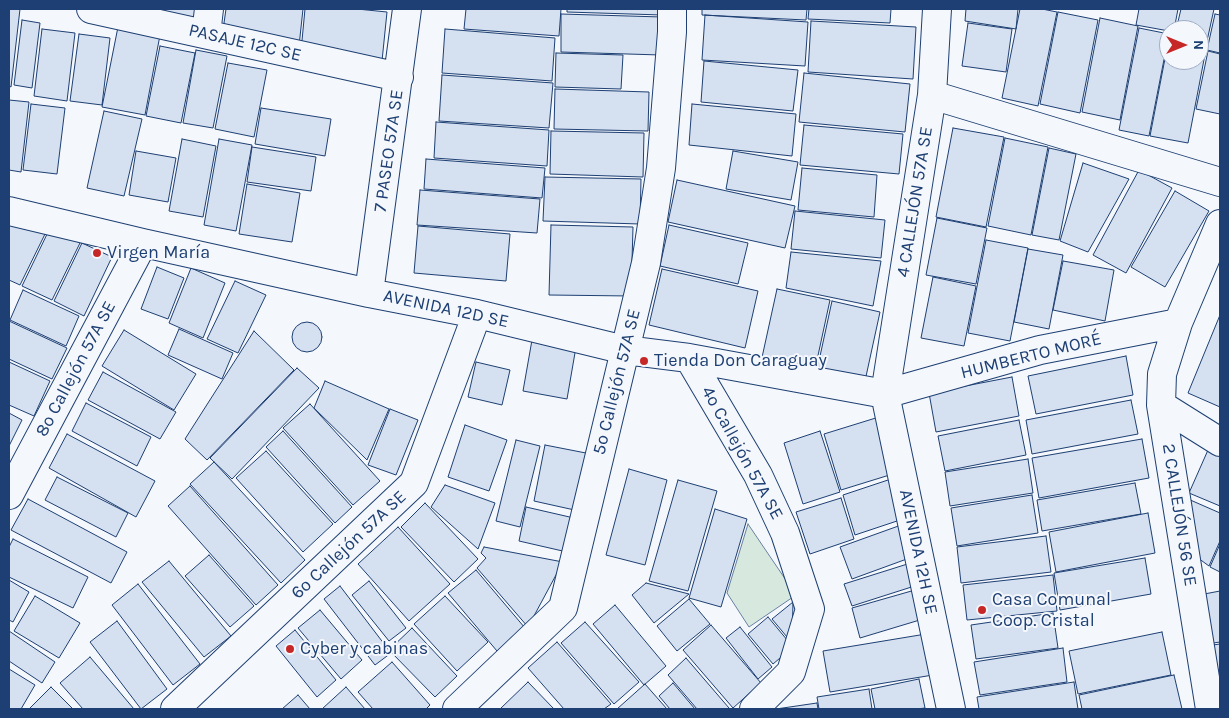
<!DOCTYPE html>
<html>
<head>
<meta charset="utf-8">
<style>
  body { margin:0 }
  #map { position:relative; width:1229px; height:718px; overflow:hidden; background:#f4f7fb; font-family:Karla,sans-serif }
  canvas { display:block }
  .frame { position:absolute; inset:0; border:10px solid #1d3f73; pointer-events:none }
  .north { position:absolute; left:1159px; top:20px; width:50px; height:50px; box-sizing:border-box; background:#f4f7fb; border:1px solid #9eadc5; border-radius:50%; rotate:90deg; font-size:14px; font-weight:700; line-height:20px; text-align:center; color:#1d3f73 }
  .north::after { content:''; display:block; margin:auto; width:18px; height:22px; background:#c62828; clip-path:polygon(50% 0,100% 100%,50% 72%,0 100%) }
</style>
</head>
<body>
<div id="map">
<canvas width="1229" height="718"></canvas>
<div class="frame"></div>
<div class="north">N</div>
</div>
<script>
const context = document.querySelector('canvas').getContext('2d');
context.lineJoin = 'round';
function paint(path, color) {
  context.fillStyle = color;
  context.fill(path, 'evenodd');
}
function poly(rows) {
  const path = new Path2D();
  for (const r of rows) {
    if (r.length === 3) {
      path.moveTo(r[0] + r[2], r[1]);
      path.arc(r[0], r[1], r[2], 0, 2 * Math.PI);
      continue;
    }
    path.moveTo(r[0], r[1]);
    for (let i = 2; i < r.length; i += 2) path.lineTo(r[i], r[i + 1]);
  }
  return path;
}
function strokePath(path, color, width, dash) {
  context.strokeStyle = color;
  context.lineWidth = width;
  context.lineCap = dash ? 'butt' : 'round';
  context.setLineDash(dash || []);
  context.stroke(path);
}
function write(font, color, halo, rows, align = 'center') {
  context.font = font + ' Karla,sans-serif';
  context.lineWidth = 4;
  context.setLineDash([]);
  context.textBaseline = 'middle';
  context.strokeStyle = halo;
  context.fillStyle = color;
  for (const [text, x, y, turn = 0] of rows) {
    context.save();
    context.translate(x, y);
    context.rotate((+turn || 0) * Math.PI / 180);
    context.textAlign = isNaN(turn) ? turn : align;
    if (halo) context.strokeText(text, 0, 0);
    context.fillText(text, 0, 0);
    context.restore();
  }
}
const green = poly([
  [748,524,796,595,749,627,727,593,748,524]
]);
const building = poly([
  [9,9,20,9,11,87,9,86,9,9],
  [154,9,201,9,198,23,153,14,154,9],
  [226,9,303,9,299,46,222,37,226,9],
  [305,9,357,9,387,12,382,61,301,51,305,9],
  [466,9,561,9,559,36,464,29,466,9],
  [567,9,662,9,662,15,567,12,567,9],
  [702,9,807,9,806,20,702,15,702,9],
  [809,9,891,9,890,23,808,19,809,9],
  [966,9,1018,9,1016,29,965,21,966,9],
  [1020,9,1042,9,1057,12,1038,106,1002,98,1020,9],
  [1139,9,1178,9,1174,30,1169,30,1169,31,1136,25,1139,9],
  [1181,9,1214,9,1207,41,1199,40,1199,30,1176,30,1181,9],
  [1058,12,1098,20,1080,113,1040,104,1058,12],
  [561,14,662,17,661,55,561,52,561,14],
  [1215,14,1220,15,1220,53,1207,50,1215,14],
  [705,15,808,22,805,66,702,60,705,15],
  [1100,18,1138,26,1120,120,1082,112,1100,18],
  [22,20,40,23,32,88,14,85,22,20],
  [811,21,916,27,913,79,808,72,811,21],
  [968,23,1012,29,1006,72,962,66,968,23],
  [118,27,160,35,145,115,102,107,118,27],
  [1139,28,1169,34,1149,136,1119,130,1139,28],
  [42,29,75,33,67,101,34,96,42,29],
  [445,29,555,38,552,81,442,73,445,29],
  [79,34,110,38,102,105,70,101,79,34],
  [1169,38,1169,60,1199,60,1199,42,1207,44,1188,143,1150,136,1169,38],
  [160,46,195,53,181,123,146,116,160,46],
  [196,50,227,56,213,128,183,123,196,50],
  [1208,51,1220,54,1220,114,1196,109,1208,51],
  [556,53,623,55,621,89,555,87,556,53],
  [704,61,798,70,793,111,701,102,704,61],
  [228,63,267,70,254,137,215,129,228,63],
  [804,73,910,84,905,132,799,122,804,73],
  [442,75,553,83,549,128,439,121,442,75],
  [555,89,649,92,648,131,554,129,555,89],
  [9,100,29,102,21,172,9,170,9,100],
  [31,104,65,108,57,174,23,170,31,104],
  [692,104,796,114,792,156,689,145,692,104],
  [261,108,331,119,325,156,255,144,261,108],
  [104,111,142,119,124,196,87,188,104,111],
  [436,122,549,130,547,166,434,158,436,122],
  [804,125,903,134,899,174,800,165,804,125],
  [953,128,1004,137,986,227,936,217,953,128],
  [551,131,644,133,643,177,550,174,551,131],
  [1005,138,1048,147,1031,235,988,226,1005,138],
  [182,139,216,146,203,217,169,211,182,139],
  [219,139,252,145,236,231,204,225,219,139],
  [252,147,316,157,311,191,247,182,252,147],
  [1049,148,1076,154,1059,240,1032,235,1049,148],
  [136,151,176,158,168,202,129,195,136,151],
  [733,151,798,162,791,200,726,189,733,151],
  [426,159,545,168,542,198,424,189,426,159],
  [1083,163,1129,179,1088,252,1060,241,1083,163],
  [802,168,877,175,874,217,798,210,802,168],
  [1139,170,1172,188,1126,273,1093,255,1139,170],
  [545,177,641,179,640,224,543,221,545,177],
  [677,180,795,206,785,248,668,222,677,180],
  [247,184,300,193,292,242,239,234,247,184],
  [420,190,540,199,537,233,417,225,420,190],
  [1175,191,1209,211,1165,287,1131,267,1175,191],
  [795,211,885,220,881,258,791,249,795,211],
  [11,218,45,234,20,285,9,280,9,222,11,218],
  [937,218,987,228,976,284,926,275,937,218],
  [551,225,633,227,631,296,549,295,551,225],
  [669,225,748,243,738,284,660,266,669,225],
  [418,226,510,234,506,281,414,273,418,226],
  [50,228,80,243,52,300,22,286,50,228],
  [986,240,1028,248,1010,341,968,333,986,240],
  [82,243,112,257,84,316,54,301,82,243],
  [1028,249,1063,255,1049,329,1014,322,1028,249],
  [791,252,881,261,873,306,786,288,791,252],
  [1063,261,1114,270,1105,321,1053,310,1063,261],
  [157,267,184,278,168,319,141,309,157,267],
  [191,268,225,283,203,338,169,323,191,268],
  [662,269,758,291,745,348,649,325,662,269],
  [933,277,976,286,964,346,921,338,933,277],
  [235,281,266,295,238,353,207,339,235,281],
  [777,289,830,300,814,374,761,362,777,289],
  [23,290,79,316,66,346,10,320,23,290],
  [832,301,880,312,865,381,817,370,832,301],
  [1220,315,1220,407,1188,393,1220,315],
  [9,321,67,348,52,379,9,359,9,321],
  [307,337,15],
  [179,329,233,353,222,379,168,355,179,329],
  [124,330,196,374,174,410,102,366,124,330],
  [254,331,294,370,207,460,185,439,254,331],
  [532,340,576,347,567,399,523,391,532,340],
  [1126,356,1133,395,1036,414,1028,376,1126,356],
  [9,362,50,381,34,416,9,405,9,362],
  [476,362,510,370,502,405,468,397,476,362],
  [297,368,319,388,232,479,210,458,297,368],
  [103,372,176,412,160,439,88,400,103,372],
  [1012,377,1019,416,936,432,929,393,1012,377],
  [325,381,389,409,367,460,314,408,325,381],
  [1131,400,1138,434,1032,454,1026,420,1131,400],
  [86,403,151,437,137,466,72,431,86,403],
  [310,404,380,481,353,505,283,428,310,404],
  [390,409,418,420,396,475,368,465,390,409],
  [9,413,22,420,9,446,9,413],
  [879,417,896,473,841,490,824,434,879,417],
  [1019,420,1026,455,945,471,938,436,1019,420],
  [465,425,507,440,489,491,448,477,465,425],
  [283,431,352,507,335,523,266,447,283,431],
  [820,431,840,492,803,504,784,443,820,431],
  [67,434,155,481,136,517,49,468,67,434],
  [1142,439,1149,478,1039,498,1032,458,1142,439],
  [516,440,540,446,520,527,496,521,516,440],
  [545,445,591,454,579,511,534,501,545,445],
  [1208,450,1220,455,1220,506,1189,493,1208,450],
  [266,451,333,524,303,552,236,478,266,451],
  [1028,459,1033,493,950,506,945,472,1028,459],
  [214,462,305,560,281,583,190,484,214,462],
  [629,469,667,480,645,565,606,555,629,469],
  [57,477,128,513,116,537,45,500,57,477],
  [894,478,906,518,855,535,843,495,894,478],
  [678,480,717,491,688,591,649,581,678,480],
  [1135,483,1141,514,1042,531,1037,500,1135,483],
  [445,485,495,503,478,549,431,507,445,485],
  [190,486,278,585,256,605,168,506,190,486],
  [1032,495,1038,533,957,546,951,508,1032,495],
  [841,498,854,539,810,554,796,512,841,498],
  [28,499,127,552,111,583,11,530,28,499],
  [1188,499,1220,513,1220,541,1209,566,1187,550,1188,499],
  [425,503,478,559,454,582,401,527,425,503],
  [526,507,574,518,567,552,519,541,526,507],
  [715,509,747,519,721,607,689,598,715,509],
  [1148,513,1155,553,1056,572,1049,532,1148,513],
  [904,524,915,556,852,579,840,547,904,524],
  [398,527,450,584,409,621,358,564,398,527],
  [1046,536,1051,572,961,583,957,547,1046,536],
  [13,539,88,577,73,608,9,577,9,547,13,539],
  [1220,544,1220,572,1210,567,1220,544],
  [484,547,563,562,528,627,477,568,486,558,481,553,484,547],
  [209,555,254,606,230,627,185,576,209,555],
  [1145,558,1151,594,1060,610,1054,573,1145,558],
  [169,561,231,636,204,657,142,582,169,561],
  [917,561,924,583,852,606,844,584,917,561],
  [476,570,525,628,497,651,448,593,476,570],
  [1053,575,1057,611,967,620,963,585,1053,575],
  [9,580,29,592,13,622,9,620,9,580],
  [369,581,406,628,389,641,352,595,369,581],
  [646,583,689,594,654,623,632,595,646,583],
  [138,584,200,664,173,685,112,605,138,584],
  [340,586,391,653,375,665,324,599,340,586],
  [915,590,923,619,860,638,852,608,915,590],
  [1220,591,1220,642,1207,644,1199,595,1220,591],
  [35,596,80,623,59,658,14,631,35,596],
  [445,596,488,642,457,671,414,624,445,596],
  [689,599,710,624,677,651,657,626,689,599],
  [793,602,792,643,772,619,793,602],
  [615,605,666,666,644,685,593,624,615,605],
  [320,610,362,660,341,679,298,628,320,610],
  [1053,613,1058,648,976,659,971,625,1053,613],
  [768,617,793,647,773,664,748,634,768,617],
  [117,621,167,689,141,709,90,642,117,621],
  [585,622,639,682,614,704,561,643,585,622],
  [711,625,761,683,733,708,683,650,711,625],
  [740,627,772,667,758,679,726,638,740,627],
  [412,628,457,676,435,697,389,650,412,628],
  [295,630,336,680,317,697,276,646,295,630],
  [9,631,55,662,42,683,9,661,9,631],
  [1162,632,1171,675,1078,694,1069,651,1162,632],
  [926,634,933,675,830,692,823,651,926,634],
  [557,642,611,704,604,709,564,709,528,668,557,642],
  [1220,644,1220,690,1213,645,1220,644],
  [1063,648,1067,682,980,695,974,662,1063,648],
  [90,657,134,709,83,709,60,683,90,657],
  [686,658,729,708,727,709,697,709,668,675,686,658],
  [392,662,430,705,426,709,373,709,358,692,392,662],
  [9,669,35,685,21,709,9,709,9,669],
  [1174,675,1182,709,1082,709,1079,695,1174,675],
  [919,679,925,708,917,709,875,709,871,689,919,679],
  [528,682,554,709,500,709,528,682],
  [1074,682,1078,709,979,709,977,697,1074,682],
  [673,683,695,709,670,709,659,696,673,683],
  [645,684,667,709,617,709,645,684],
  [51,687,73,709,29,709,51,687],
  [346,687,365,709,322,709,346,687],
  [869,689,872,709,819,709,817,697,869,689],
  [298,695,310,709,282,709,298,695],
  [817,703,818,709,776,709,817,703]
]);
const street = poly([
  [91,9,399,77],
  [937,9,932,95,885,394,951,709],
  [206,34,209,9],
  [932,95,1220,182],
  [9,211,143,243,369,293,477,314,625,350,689,358,885,394,1040,350,1178,323],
  [369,293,407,9],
  [689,358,758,475,785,533,810,609,791,672,754,709],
  [1161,405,1220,442],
  [9,495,143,243],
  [175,709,414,483,477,314],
  [457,709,563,608,646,263,661,168,672,32,672,9],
  [1210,709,1161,405,1162,374,1178,323,1220,224]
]);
const markers = [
  [97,253,5,"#c62828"],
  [644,361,5,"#c62828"],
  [982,610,5,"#c62828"],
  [290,649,5,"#c62828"]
];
const streetNames = [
  ["PASAJE 12C SE",245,43,13],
  ["7 PASEO 57A SE",389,151,-82],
  ["4 CALLEJÓN 57A SE",915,202,-81],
  ["AVENIDA 12D SE",446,309,12],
  ["HUMBERTO MORÉ",1031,356,-14],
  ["8º Callejón 57A SE",76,369,-62],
  ["5º Callejón 57A SE",617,382,-76],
  ["4º Callejón 57A SE",742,453,61],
  ["2 CALLEJÓN 56 SE",1179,515,81],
  ["6º Callejón 57A SE",349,545,-43],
  ["AVENIDA 12H SE",918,552,78]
];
const poiNames = [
  ["Virgen María",107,253],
  ["Tienda Don Caraguay",654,361],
  ["Casa Comunal",992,600],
  ["Coop. Cristal",992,621],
  ["Cyber y cabinas",300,649]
];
paint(green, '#d7e8df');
strokePath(green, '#687fa3', 1);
paint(building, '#d5e0f0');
strokePath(building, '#1d3f73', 1);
strokePath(street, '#1d3f73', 30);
strokePath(street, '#f4f7fb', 28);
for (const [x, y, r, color] of markers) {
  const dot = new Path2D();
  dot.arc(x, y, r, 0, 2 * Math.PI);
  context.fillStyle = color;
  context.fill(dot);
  strokePath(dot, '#f4f7fb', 2);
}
write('18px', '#1d3f73', '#f4f7fb', streetNames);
write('18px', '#1d3f73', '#f4f7fb', poiNames, 'left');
</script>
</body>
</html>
